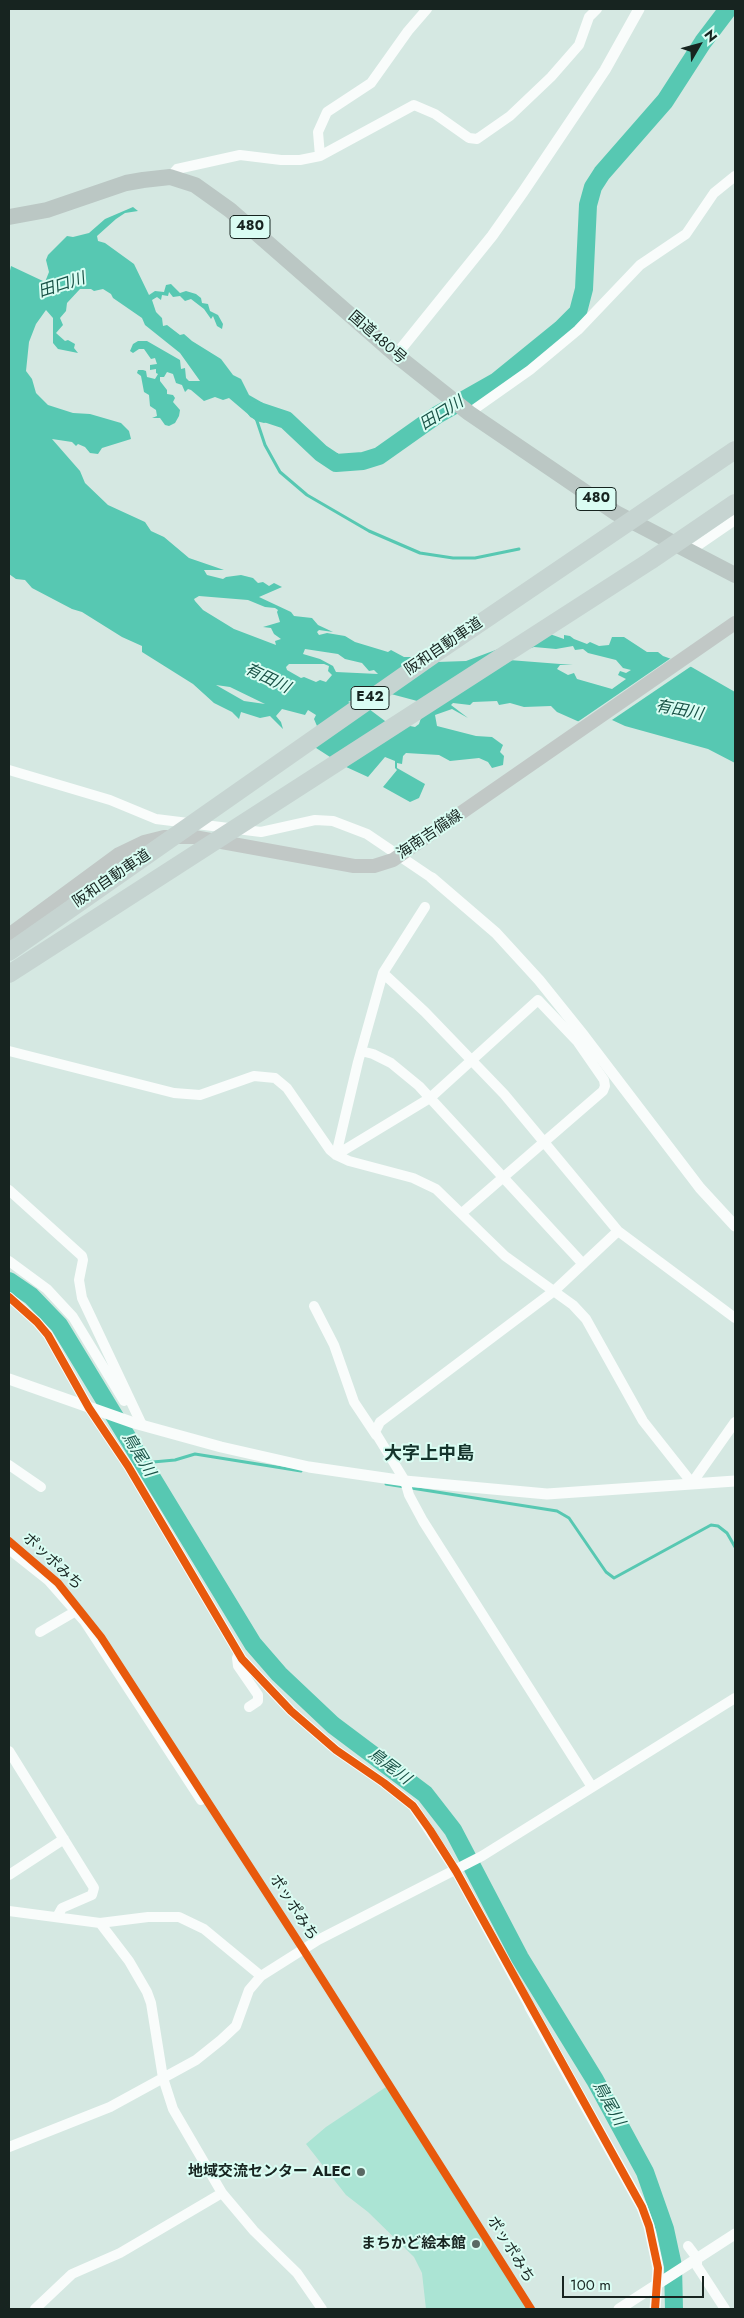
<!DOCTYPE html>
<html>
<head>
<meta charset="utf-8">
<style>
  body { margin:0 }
  #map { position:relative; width:744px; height:2318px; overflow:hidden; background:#d5e8e2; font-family:Jost,sans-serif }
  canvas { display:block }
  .frame { position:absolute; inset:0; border:10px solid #172420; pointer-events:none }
  .north { position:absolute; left:674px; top:20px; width:50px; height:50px; -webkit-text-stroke:4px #dafdf3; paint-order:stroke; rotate:52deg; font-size:14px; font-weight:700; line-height:20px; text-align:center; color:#172420 }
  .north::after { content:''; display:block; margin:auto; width:18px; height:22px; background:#172420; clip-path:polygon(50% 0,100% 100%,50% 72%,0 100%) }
  .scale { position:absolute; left:562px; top:2276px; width:142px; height:22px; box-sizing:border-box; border:2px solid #172420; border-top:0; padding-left:6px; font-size:15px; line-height:18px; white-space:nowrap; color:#172420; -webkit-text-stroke:4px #dafdf3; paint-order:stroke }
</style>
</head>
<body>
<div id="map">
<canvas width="744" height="2318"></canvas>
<div class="frame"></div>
<div class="north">N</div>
<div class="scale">100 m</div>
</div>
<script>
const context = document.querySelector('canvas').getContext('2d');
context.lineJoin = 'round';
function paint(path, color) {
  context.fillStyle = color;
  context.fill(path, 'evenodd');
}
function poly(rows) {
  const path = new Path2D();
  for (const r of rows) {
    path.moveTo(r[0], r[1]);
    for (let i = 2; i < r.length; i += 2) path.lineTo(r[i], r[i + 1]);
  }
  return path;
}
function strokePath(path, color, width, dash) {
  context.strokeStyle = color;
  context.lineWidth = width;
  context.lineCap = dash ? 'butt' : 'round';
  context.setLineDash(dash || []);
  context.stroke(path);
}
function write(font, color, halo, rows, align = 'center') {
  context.font = font + ' Jost,"Noto Sans JP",sans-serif';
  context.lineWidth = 4;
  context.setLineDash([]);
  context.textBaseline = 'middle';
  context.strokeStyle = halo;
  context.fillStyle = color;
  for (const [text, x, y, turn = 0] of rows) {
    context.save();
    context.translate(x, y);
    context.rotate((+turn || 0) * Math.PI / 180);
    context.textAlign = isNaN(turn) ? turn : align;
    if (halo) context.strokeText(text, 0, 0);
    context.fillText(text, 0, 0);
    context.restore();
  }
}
const green = poly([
  [386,2087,527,2309,426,2309,422,2273,414,2257,368,2212,346,2195,306,2144,326,2127]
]);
const water = poly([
  [133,207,138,211,125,213,116,219,97,236,98,241,105,243,134,264,149,295,155,291,164,292,166,285,171,284,180,293,186,291,196,294,201,298,202,303,208,304,210,311,218,315,223,324,222,329,217,326,213,316,211,319,204,309,191,299,185,301,180,296,173,297,169,292,168,296,162,295,161,300,157,297,152,300,156,312,162,318,163,326,167,325,180,335,184,334,192,341,221,359,233,375,241,379,249,395,263,403,262,407,265,409,270,406,280,413,273,420,264,423,256,421,229,398,223,400,215,397,204,401,191,390,188,389,185,392,182,385,176,383,173,374,167,372,164,377,160,377,160,381,167,390,167,394,173,395,175,398,173,402,180,410,179,416,175,423,169,426,165,425,160,418,152,418,157,416,156,410,150,406,149,395,144,392,141,376,137,373,138,370,143,370,146,371,147,377,155,379,158,374,156,373,156,369,150,370,150,365,157,364,155,358,151,359,144,349,139,349,133,353,130,351,133,344,138,341,147,341,180,360,181,369,185,368,186,378,189,381,200,381,180,353,145,325,142,318,113,298,111,294,103,289,94,291,91,289,80,289,67,303,66,311,60,318,63,325,56,333,65,341,68,340,75,344,74,348,78,353,58,349,53,343,53,318,46,310,36,324,29,342,26,371,32,379,36,393,48,405,73,413,90,414,121,423,129,431,131,439,102,448,98,454,90,453,85,447,78,444,76,446,72,442,52,439,80,471,85,483,108,505,145,522,151,531,164,537,189,558,224,570,204,570,207,575,223,579,226,577,241,575,253,578,258,583,263,582,269,586,274,583,282,587,259,597,291,612,294,616,312,618,318,625,333,632,319,630,317,632,319,635,327,633,345,636,355,642,388,652,391,650,404,657,418,657,437,662,466,661,544,632,564,639,564,635,570,636,574,639,587,644,590,642,599,646,609,645,612,637,624,637,647,652,658,652,663,656,688,665,735,692,735,763,708,749,625,726,612,720,584,724,557,712,551,706,524,707,510,703,499,705,497,701,473,702,470,705,453,703,451,705,468,718,452,709,435,715,437,726,476,736,492,737,503,745,500,752,504,756,503,765,492,768,488,762,479,758,450,761,439,755,406,753,403,756,402,764,397,763,397,768,425,784,419,798,410,802,383,787,397,770,395,768,395,761,385,757,368,777,344,766,313,746,317,726,314,719,316,715,308,710,305,715,282,709,276,716,281,722,283,729,270,716,260,718,241,712,239,719,232,712,214,703,193,684,142,652,142,646,122,637,82,612,72,609,32,588,25,580,16,579,9,574,9,275,11,266,45,282,49,272,46,260,48,255,67,236,73,237,89,233,105,219],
  [199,596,248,600,265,607,275,608,278,610,277,612,280,622,263,627,271,628,274,634,281,639,275,641,276,645,234,629,203,610,195,601,194,599],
  [573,646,575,650,583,649,588,653,616,660,623,668,631,670,626,673,620,671,618,675,626,679,612,689,577,679,574,673,568,675,557,669,560,665,573,665,509,660,522,651,534,647,556,649],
  [305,649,338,654,345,659,362,663,369,671,374,670,378,674,336,672,333,666,320,659,303,654],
  [289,664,324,664,329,666,328,671,332,675,326,682,320,680,316,682,304,677,301,678,287,670,286,667],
  [216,685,230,687,265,704,244,701],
  [391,694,421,702,422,715,419,724,415,727,385,721,369,709,348,702,356,698,365,699]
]);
const pier = poly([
  [674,656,693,665,609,722,584,726,576,723]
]);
const stream = poly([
  [256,418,265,445,280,472,307,495,369,531,420,553,453,558,475,558,519,549],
  [145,1467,153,1462,175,1460,195,1454,301,1471],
  [386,1484,557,1511,569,1518,606,1572,614,1578,711,1525,718,1526,727,1533,735,1547]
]);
const river = poly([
  [256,410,286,420,321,453,336,463,363,461,379,456,437,415,497,381,561,329,578,312,584,289,588,205,593,187,602,173,665,101,703,42,728,9],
  [9,1281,31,1296,59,1325,253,1644,279,1674,333,1725,425,1794,453,1830,520,1958,595,2080,645,2172,665,2229,673,2266,674,2309]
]);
const minor = poly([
  [320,156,318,132,327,112,371,83,408,31,427,9],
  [170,177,177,169,240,155,281,160,300,160,320,156,414,105,435,114,469,138,477,139,510,116,551,77,579,45,589,17,597,9],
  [469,413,530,370,578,330,640,265,686,234,714,193,735,176],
  [690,551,735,520],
  [9,770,110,800,156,819,261,832,315,820,333,821,367,834,432,878],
  [383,973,425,1012,504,1094,618,1231,735,1318],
  [9,1051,174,1093,200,1095,254,1076,275,1078,287,1088,330,1150,336,1155,349,1161,413,1178,436,1189,505,1256,573,1305,586,1319,643,1421,692,1483,735,1422],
  [361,1051,373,1054,391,1063,419,1086,583,1264],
  [336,1155,430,1098,538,1000,577,1041,584,1036],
  [336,1155,358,1062,383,973,425,907],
  [9,1190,82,1256,83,1260,79,1280,82,1298,142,1425],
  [462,1213,603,1091,605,1086,604,1080,577,1041],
  [9,1261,47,1289,73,1317,124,1401],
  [9,1297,37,1322,48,1335,89,1408,128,1466,242,1659,291,1711,336,1750,384,1783,413,1806,456,1871,530,2007],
  [314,1306,334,1345,354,1402,376,1435],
  [9,1465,41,1487],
  [9,1549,48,1580,85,1622,201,1800],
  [40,1632,76,1611],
  [239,1654,237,1658,238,1666,258,1695,258,1701,249,1707],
  [9,1751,94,1888,92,1895,62,1908,57,1917],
  [592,1787,423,1521,409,1495,405,1481,375,1432,380,1422,554,1291,618,1231],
  [9,1875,64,1839],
  [9,1911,100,1923,148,1917,179,1917,204,1929,261,1976],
  [100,1923,129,1961,147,1992,151,2003,163,2078,173,2109,222,2193,254,2231,297,2273,322,2309],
  [9,2147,110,2107,196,2060,221,2040,236,2026,249,1990,261,1976,318,1940,482,1856,735,1698],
  [688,2246,697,2258,697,2266,725,2309],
  [35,2309,72,2274,120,2253,222,2193]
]);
const tertiary = poly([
  [396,355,492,236,523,192,605,70,639,9],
  [432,878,496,933,539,980,584,1036,700,1188,735,1226],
  [9,1379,134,1423,221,1447,309,1467,405,1481,547,1494,735,1481],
  [530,2007,642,2207,649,2226,658,2268,655,2309],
  [619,2309,735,2234]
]);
const secondary = poly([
  [9,935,119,854,144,842,164,837,194,837,354,866,374,866,393,860,735,623]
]);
const trunk = poly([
  [9,217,47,210,126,183,143,180,170,177,195,185,230,210,396,355,469,413,616,513,735,575]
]);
const motorway = poly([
  [9,952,439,651,735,450],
  [9,974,650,561,735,503]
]);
const cycleway = poly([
  [9,1297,37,1322,48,1335,89,1408,128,1466,242,1659,291,1711,336,1750,384,1783,413,1806,430,1830,456,1871,642,2207,649,2226,658,2268,655,2309],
  [9,1541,58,1583,101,1637,303,1949,531,2309]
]);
const markers = [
  [361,2172,5,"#5a6964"],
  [476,2244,5,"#5a6964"]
];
const shields = [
  [250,227,40],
  [596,499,40],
  [370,698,38]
];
const shieldNames = [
  ["480",250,227],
  ["480",596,499],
  ["E42",370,698]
];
const streetNames = [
  ["国道480号",377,338,41],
  ["阪和自動車道",444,647,-34],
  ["海南吉備線",430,835,-34],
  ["阪和自動車道",112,879,-34],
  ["ポッポみち",52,1562,43],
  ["ポッポみち",293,1908,57],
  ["ポッポみち",510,2250,58]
];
const poiNames = [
  ["地域交流センター ALEC",351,2172],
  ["まちかど絵本館",466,2244]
];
const waterNames = [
  ["田口川",62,286,-18],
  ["田口川",442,414,-32],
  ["有田川",267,679,26],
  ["有田川",679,711,11],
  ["鳥尾川",138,1455,59],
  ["鳥尾川",389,1767,37],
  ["鳥尾川",608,2104,61]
];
const quarterNames = [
  ["大字上中島",429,1455]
];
paint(green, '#abe4d4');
paint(water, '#57c8b2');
paint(pier, '#d5e8e2');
strokePath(stream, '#57c8b2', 3);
strokePath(river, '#57c8b2', 18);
strokePath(minor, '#f9fcfb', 10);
strokePath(tertiary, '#f9fcfb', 11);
strokePath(secondary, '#c1c8c6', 14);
strokePath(trunk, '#bbc7c4', 16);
strokePath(motorway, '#c6d4d1', 18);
strokePath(cycleway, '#e8590c', 8);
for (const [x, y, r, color] of markers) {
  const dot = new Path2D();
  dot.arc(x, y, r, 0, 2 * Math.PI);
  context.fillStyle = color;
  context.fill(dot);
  strokePath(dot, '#dafdf3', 2);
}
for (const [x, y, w] of shields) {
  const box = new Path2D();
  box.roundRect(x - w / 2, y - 11.5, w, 23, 4);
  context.fillStyle = '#dafdf3';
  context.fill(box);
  strokePath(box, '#172420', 1);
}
write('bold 14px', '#172420', null, shieldNames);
write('15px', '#172420', '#dafdf3', streetNames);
write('bold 15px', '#172420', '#dafdf3', poiNames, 'right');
write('italic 16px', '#195246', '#dafdf3', waterNames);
write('bold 18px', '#15342c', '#dafdf3', quarterNames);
</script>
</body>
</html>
